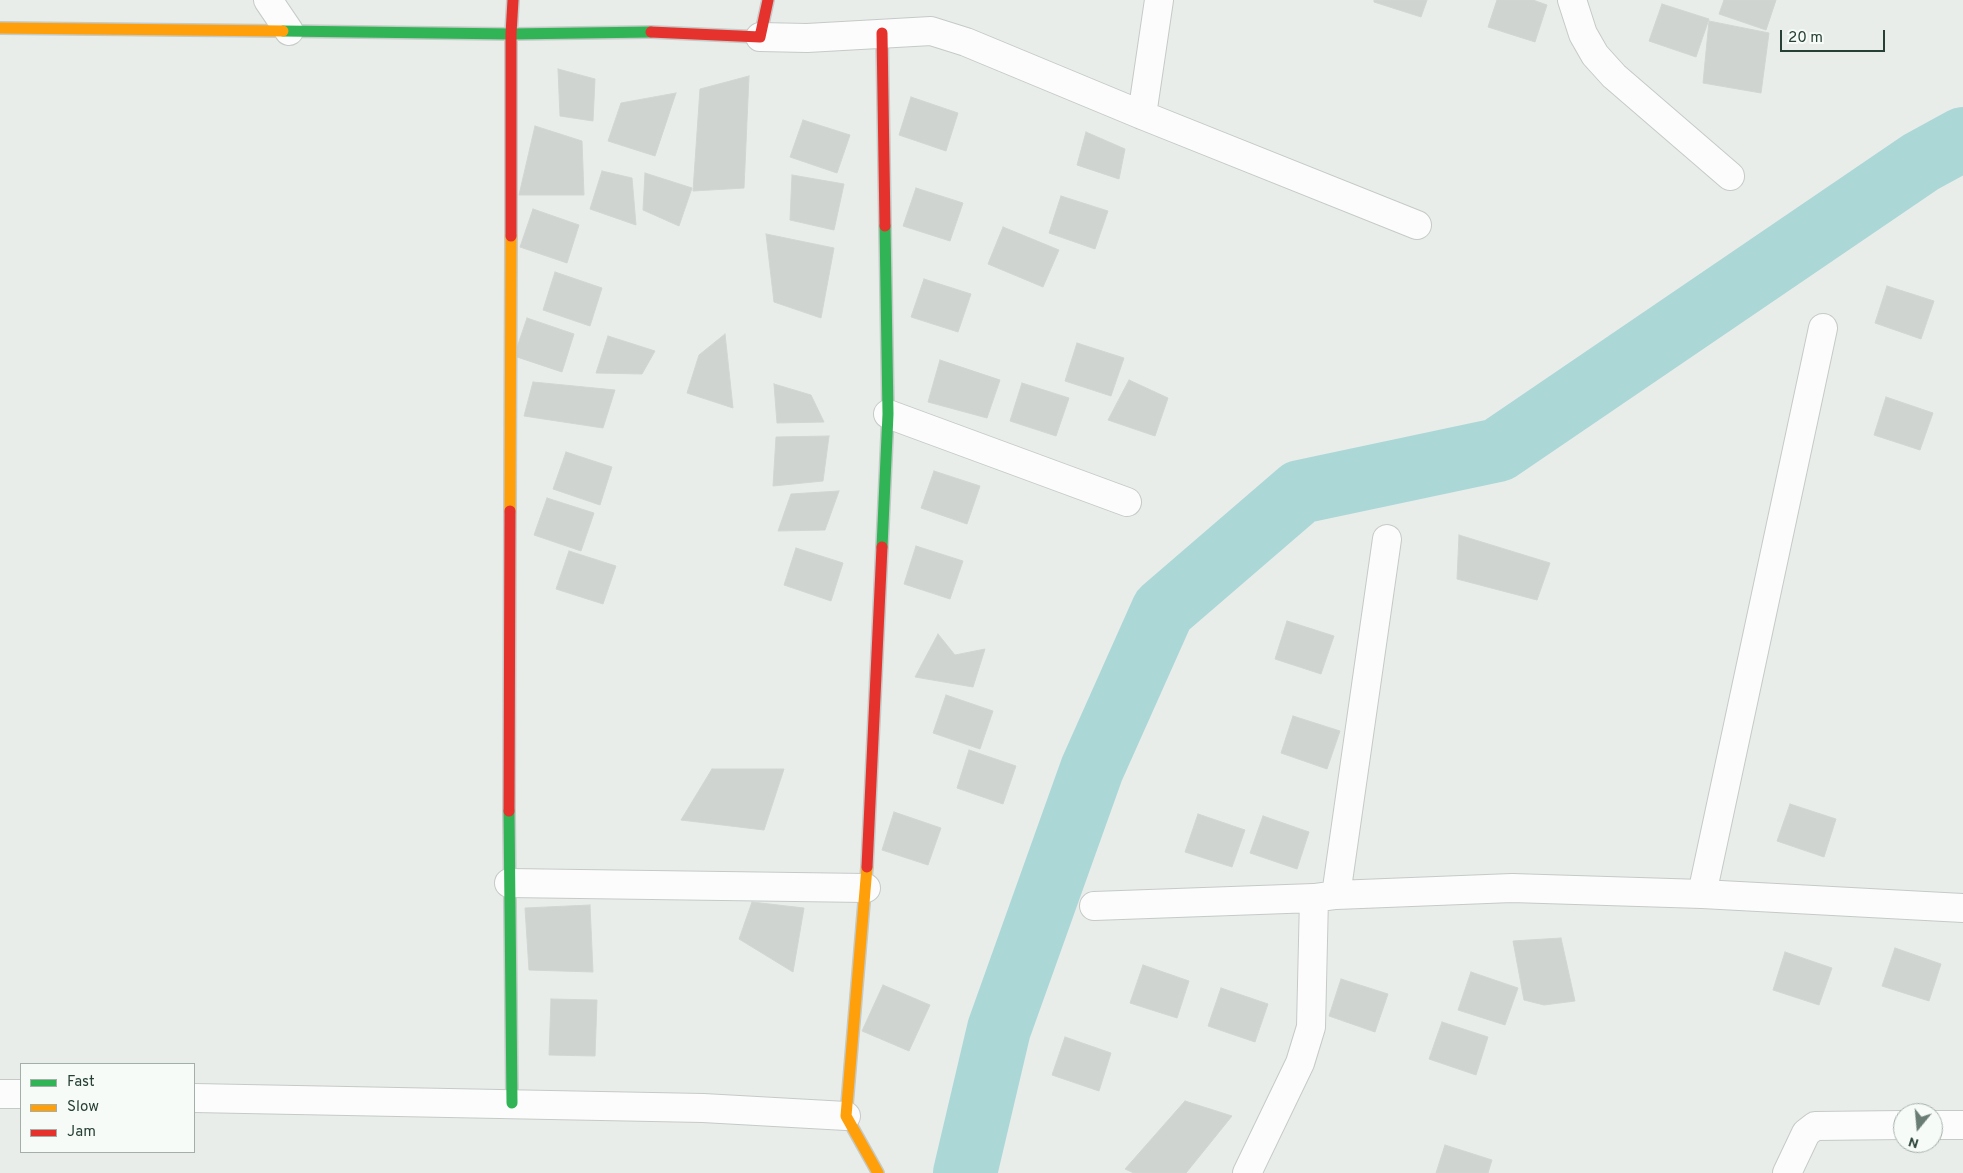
<!DOCTYPE html>
<html>
<head>
<meta charset="utf-8">
<style>
  body { margin:0 }
  #map { position:relative; width:1963px; height:1173px; overflow:hidden; background:#e8edea; font-family:Overpass,sans-serif }
  canvas { display:block }
  .legend { position:absolute; left:20px; top:1063px; width:175px; height:90px; box-sizing:border-box; background:#f7fbf8; border:1px solid #a3b0aa; margin:0; padding:6px 9px; list-style:none; font-size:15px; color:#264035 }
  .legend li { display:flex; align-items:center; gap:10px; height:25px }
  .legend b { width:25px; border:1px solid #a3b0aa }
  .north { position:absolute; left:1893px; top:1103px; width:50px; height:50px; box-sizing:border-box; background:#f7fbf8; border:1px solid #a3b0aa; border-radius:50%; rotate:197deg; font-size:14px; font-weight:700; line-height:20px; text-align:center; color:#264035 }
  .north::after { content:''; display:block; margin:auto; width:18px; height:22px; background:#6a7d74; clip-path:polygon(50% 0,100% 100%,50% 72%,0 100%) }
  .scale { position:absolute; left:1780px; top:30px; width:105px; height:22px; box-sizing:border-box; border:2px solid #264035; border-top:0; padding-left:6px; font-size:15px; line-height:18px; white-space:nowrap; color:#264035; -webkit-text-stroke:4px #f7fbf8; paint-order:stroke }
</style>
</head>
<body>
<div id="map">
<canvas width="1963" height="1173"></canvas>
<ul class="legend">
<li><b style="height:6px;background:#30b455"></b>Fast</li>
<li><b style="height:6px;background:#ff9f0a"></b>Slow</li>
<li><b style="height:6px;background:#e5322d"></b>Jam</li>
</ul>
<div class="north">N</div>
<div class="scale">20 m</div>
</div>
<script>
const context = document.querySelector('canvas').getContext('2d');
context.lineJoin = 'round';
function poly(rows) {
  const path = new Path2D();
  for (const r of rows) {
    path.moveTo(r[0], r[1]);
    for (let i = 2; i < r.length; i += 2) path.lineTo(r[i], r[i + 1]);
  }
  return path;
}
function strokePath(path, color, width, dash) {
  context.strokeStyle = color;
  context.lineWidth = width;
  context.lineCap = dash ? 'butt' : 'round';
  context.setLineDash(dash || []);
  context.stroke(path);
}
function paint(path, color) {
  context.fillStyle = color;
  context.fill(path, 'evenodd');
}
const river = poly([
  [965,1173,999,1029,1092,769,1163,610,1300,492,1498,450,1921,162,1963,139]
]);
const building = poly([
  [1374,0,1427,0,1421,17,1374,2,1374,0],
  [1497,0,1533,0,1547,5,1535,42,1488,27,1497,0],
  [1724,0,1776,0,1766,30,1719,14,1724,0],
  [1662,4,1709,19,1696,57,1649,41,1662,4],
  [1709,21,1769,33,1761,93,1703,83,1709,21],
  [558,69,595,79,593,121,560,116,558,69],
  [749,76,744,188,693,191,700,89,749,76],
  [676,93,655,156,608,141,621,103,676,93],
  [911,97,958,113,946,151,899,135,911,97],
  [803,120,850,135,837,173,790,157,803,120],
  [535,126,582,141,584,195,519,195,535,126],
  [1086,132,1125,149,1119,179,1077,165,1086,132],
  [602,171,632,178,636,225,590,209,602,171],
  [645,173,692,188,679,226,643,210,645,173],
  [792,175,844,184,834,230,790,220,792,175],
  [916,188,963,203,950,241,903,226,916,188],
  [1061,196,1108,211,1095,249,1049,233,1061,196],
  [533,209,579,225,567,263,520,247,533,209],
  [1003,227,1059,250,1043,287,988,264,1003,227],
  [766,234,834,248,821,318,774,302,766,234],
  [555,272,602,288,590,326,543,310,555,272],
  [924,279,971,294,958,332,911,317,924,279],
  [1887,286,1934,301,1921,339,1875,323,1887,286],
  [527,318,574,334,562,372,514,356,527,318],
  [725,334,733,408,687,393,699,355,725,334],
  [608,336,655,351,642,374,596,373,608,336],
  [1077,343,1124,358,1111,396,1065,381,1077,343],
  [940,360,1000,380,987,418,928,402,940,360],
  [1129,380,1168,398,1155,436,1108,420,1129,380],
  [533,382,615,390,603,428,524,416,533,382],
  [1022,383,1069,398,1056,436,1010,421,1022,383],
  [774,384,811,395,824,422,777,423,774,384],
  [1886,397,1933,413,1920,450,1874,435,1886,397],
  [829,436,823,481,773,486,776,437,829,436],
  [566,452,612,467,600,505,553,489,566,452],
  [934,471,980,486,967,524,921,508,934,471],
  [839,491,825,530,778,531,791,494,839,491],
  [547,498,594,513,581,551,534,535,547,498],
  [1459,535,1550,563,1537,600,1457,579,1459,535],
  [916,546,963,561,950,599,904,584,916,546],
  [796,548,843,563,831,601,784,585,796,548],
  [569,551,616,566,603,604,556,589,569,551],
  [1287,621,1334,636,1321,674,1275,659,1287,621],
  [938,634,955,655,985,649,973,687,915,677,938,634],
  [946,695,993,711,980,749,933,733,946,695],
  [1293,716,1340,731,1327,769,1281,753,1293,716],
  [969,750,1016,766,1003,804,957,788,969,750],
  [712,769,784,769,764,830,681,820,712,769],
  [1790,804,1836,819,1824,857,1777,841,1790,804],
  [894,812,941,828,928,865,882,850,894,812],
  [1198,814,1245,830,1232,867,1185,852,1198,814],
  [1263,816,1309,832,1297,869,1250,853,1263,816],
  [752,902,804,908,793,972,739,939,752,902],
  [590,905,593,972,529,970,525,908,590,905],
  [1561,938,1575,1001,1544,1005,1524,1000,1513,941,1561,938],
  [1895,948,1941,964,1929,1001,1882,986,1895,948],
  [1785,952,1832,968,1819,1005,1773,990,1785,952],
  [1143,965,1189,981,1177,1018,1130,1003,1143,965],
  [1471,972,1518,988,1505,1025,1458,1010,1471,972],
  [1341,979,1388,994,1375,1032,1329,1016,1341,979],
  [883,985,930,1005,909,1051,862,1031,883,985],
  [1221,988,1268,1004,1255,1042,1208,1026,1221,988],
  [551,999,597,1000,595,1056,549,1055,551,999],
  [1442,1022,1488,1037,1476,1075,1429,1059,1442,1022],
  [1065,1037,1111,1053,1099,1091,1052,1075,1065,1037],
  [1185,1101,1232,1116,1186,1173,1134,1173,1125,1169,1185,1101],
  [1445,1145,1492,1160,1488,1173,1436,1173,1445,1145]
]);
const street = poly([
  [268,0,289,31],
  [1572,0,1583,34,1595,55,1614,76,1730,176],
  [760,37,807,38,931,31,966,42,1142,115,1417,225],
  [1142,115,1159,0],
  [888,414,1127,502],
  [509,883,866,888],
  [1702,894,1823,328],
  [1336,895,1387,539],
  [1094,906,1314,898,1336,895,1512,888,1702,894,1963,908],
  [0,1094,21,1094],
  [194,1098,703,1108,846,1116],
  [1933,1125,1963,1125],
  [1247,1173,1300,1063,1311,1027,1314,898],
  [1787,1173,1806,1133,1815,1126,1903,1125]
]);
const fast = poly([
  [283,31,511,34,651,32],
  [882,547,888,414,885,226],
  [509,811,512,1103]
]);
const slow = poly([
  [0,28,283,31],
  [510,511,511,236],
  [867,867,846,1116,878,1173]
]);
const jam = poly([
  [651,32,760,37,768,0],
  [882,33,885,226],
  [511,236,511,34,513,0],
  [509,811,510,511],
  [867,867,882,547]
]);
strokePath(river, '#acd7d7', 64);
paint(building, '#cfd4d1');
strokePath(building, '#d1d6d3', 1);
strokePath(street, '#c5cac7', 30);
strokePath(fast, '#c4cac7', 14);
strokePath(slow, '#c4cac7', 14);
strokePath(jam, '#c4cac7', 14);
strokePath(street, '#fcfcfc', 28);
strokePath(fast, '#30b455', 11);
strokePath(slow, '#ff9f0a', 11);
strokePath(jam, '#e5322d', 11);
</script>
</body>
</html>
